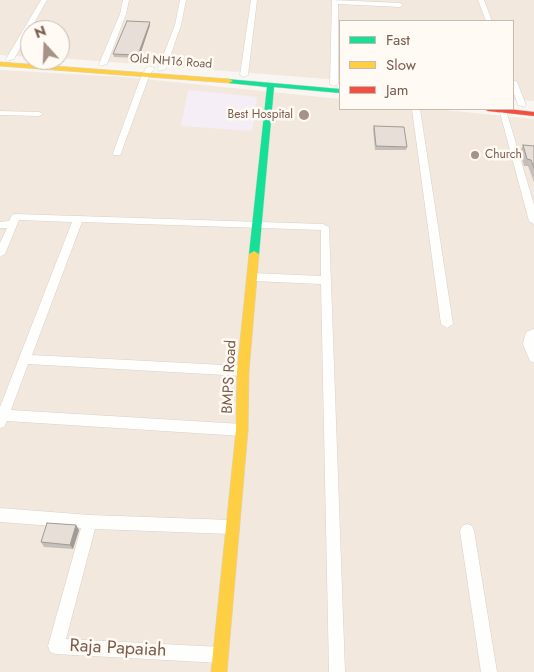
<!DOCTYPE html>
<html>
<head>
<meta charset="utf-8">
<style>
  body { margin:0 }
  #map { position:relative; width:534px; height:672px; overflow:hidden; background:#f9f5f0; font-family:Jost,sans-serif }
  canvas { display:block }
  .legend { position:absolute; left:339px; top:20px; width:175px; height:90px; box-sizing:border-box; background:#fffaf3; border:1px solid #cabbb1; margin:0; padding:6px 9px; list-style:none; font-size:15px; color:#7a5c4d }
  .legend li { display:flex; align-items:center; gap:10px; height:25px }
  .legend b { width:25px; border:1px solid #cabbb1 }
  .north { position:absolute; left:20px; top:20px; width:50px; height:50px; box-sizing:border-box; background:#fffaf3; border:1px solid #cabbb1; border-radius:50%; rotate:340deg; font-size:14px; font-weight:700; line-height:20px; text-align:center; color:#7a5c4d }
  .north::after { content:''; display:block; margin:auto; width:18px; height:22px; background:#a69286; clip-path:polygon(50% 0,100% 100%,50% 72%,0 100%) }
</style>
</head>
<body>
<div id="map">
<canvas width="534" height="672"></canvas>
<ul class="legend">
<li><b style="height:6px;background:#16e098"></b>Fast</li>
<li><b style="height:6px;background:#ffcf43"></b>Slow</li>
<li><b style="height:6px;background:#f24e42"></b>Jam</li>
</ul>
<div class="north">N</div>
</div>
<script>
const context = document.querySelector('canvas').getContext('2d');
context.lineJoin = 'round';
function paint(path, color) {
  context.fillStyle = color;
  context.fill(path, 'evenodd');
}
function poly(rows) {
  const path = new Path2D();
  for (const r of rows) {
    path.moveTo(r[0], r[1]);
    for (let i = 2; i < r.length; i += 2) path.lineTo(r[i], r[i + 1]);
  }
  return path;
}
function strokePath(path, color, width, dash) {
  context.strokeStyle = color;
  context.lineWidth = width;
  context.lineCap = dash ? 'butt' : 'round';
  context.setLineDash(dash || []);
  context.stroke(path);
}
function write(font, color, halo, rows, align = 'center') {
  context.font = font + ' Jost,sans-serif';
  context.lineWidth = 5;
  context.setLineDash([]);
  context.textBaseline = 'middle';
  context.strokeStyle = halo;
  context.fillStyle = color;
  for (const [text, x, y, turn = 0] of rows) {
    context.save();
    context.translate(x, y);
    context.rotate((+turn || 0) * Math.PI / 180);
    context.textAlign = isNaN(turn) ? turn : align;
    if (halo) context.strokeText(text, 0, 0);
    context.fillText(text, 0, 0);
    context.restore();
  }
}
const residential = poly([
  [0,0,534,0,534,101,513,100,513,21,340,21,340,80,60,58,60,30,30,30,30,57,0,55],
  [0,70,125,77,340,99,340,109,435,109,534,119,534,672,0,672]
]);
const education = poly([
  [188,90,257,97,252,131,181,126]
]);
const street = poly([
  [41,0,47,0,14,59,7,61,6,59,41,0],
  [123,0,129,0,126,14,107,64,100,66,99,64,120,14,123,0],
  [180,0,186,0,181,25,166,69,159,71,158,69,175,25,180,0],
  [251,0,257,0,248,75,244,77,240,75,251,0],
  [332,0,400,3,403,5,400,7,338,4,338,84,334,86,330,84,332,0],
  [478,0,484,0,492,21,486,21,478,0],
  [148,66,155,68,150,74,121,153,120,155,114,155,113,153,142,74,148,66],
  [513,80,517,82,526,105,525,107,518,105,513,91,513,80],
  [412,109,420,109,453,324,447,328,441,324,412,109],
  [499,109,506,110,534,205,534,224,529,221,499,109],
  [0,111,39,112,43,114,39,116,0,115,0,111],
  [15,214,323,224,329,227,345,672,329,672,321,284,253,281,248,277,253,273,321,276,321,230,82,222,32,355,243,366,247,368,249,371,247,374,243,376,28,364,11,410,242,424,246,426,248,430,246,434,242,436,7,421,4,427,0,428,0,407,72,222,19,220,5,254,0,257,0,243,7,228,0,228,0,222,9,221,12,215,15,214],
  [534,329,534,363,530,361,523,344,526,332,534,329],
  [0,508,90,515,231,520,236,522,238,527,236,532,231,534,95,529,66,639,220,647,226,649,228,655,226,661,220,663,56,654,50,652,48,646,81,528,0,522,0,508],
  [467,524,472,526,474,531,497,672,481,672,460,531,462,526,467,524]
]);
const fast = poly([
  [226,79,340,89,340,93,274,87,259,254,254,257,249,254,267,87,229,83,225,81,226,79]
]);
const slow = poly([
  [0,62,229,79,233,81,229,83,0,66,0,62],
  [254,251,259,254,249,371,248,430,227,672,211,672,236,430,237,371,249,254,254,251]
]);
const jam = poly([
  [484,109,508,109,534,112,534,116,488,111,484,109]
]);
const wall = poly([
  [150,25,139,58,114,57,113,54],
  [374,126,407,147,406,150,375,150,373,129],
  [523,145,534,146,534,182,528,166,524,166,520,152],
  [76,525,79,530,73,549,44,547,41,542]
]);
const shadedWall = poly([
  [150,22,150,25,139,58,138,55],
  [76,525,79,530,73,549,70,545]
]);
const building = poly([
  [127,21,150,22,138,55,113,54,127,21],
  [374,126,404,127,407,147,376,146,374,126],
  [523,145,534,146,534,168,531,160,527,159,523,145],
  [47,523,76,525,70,545,41,542,47,523]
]);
const markers = [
  [304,115,6,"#a69286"],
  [475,155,5,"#a69286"]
];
const farStreetnames = [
  ["Old NH16 Road",171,62,4]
];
const farPoinames = [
  ["Best Hospital",293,115],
  ["Church",485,155,"left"]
];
const streetNames = [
  ["BMPS Road",230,377,-87]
];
const nearStreetnames = [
  ["Raja Papaiah",118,649,3]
];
paint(residential, '#f2e8de');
paint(education, '#f6eef6');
strokePath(street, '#d7d1cb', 1);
strokePath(fast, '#d9d2cb', 1);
strokePath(slow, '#d9d2cb', 1);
strokePath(jam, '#d9d2cb', 1);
paint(street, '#fefefd');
paint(fast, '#16e098');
paint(slow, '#ffcf43');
paint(jam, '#f24e42');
paint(wall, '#c6bfb9');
paint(shadedWall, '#a19b96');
paint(building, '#e6ded7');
strokePath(building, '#a19b96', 1);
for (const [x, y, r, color] of markers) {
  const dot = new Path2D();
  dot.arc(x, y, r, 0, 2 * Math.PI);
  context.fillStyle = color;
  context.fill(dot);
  strokePath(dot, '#fffaf3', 2);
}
write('12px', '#7a5c4d', '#fffaf3', farStreetnames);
write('12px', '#7a5c4d', '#fffaf3', farPoinames, 'right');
write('15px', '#7a5c4d', '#fffaf3', streetNames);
write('18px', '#7a5c4d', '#fffaf3', nearStreetnames);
</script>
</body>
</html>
